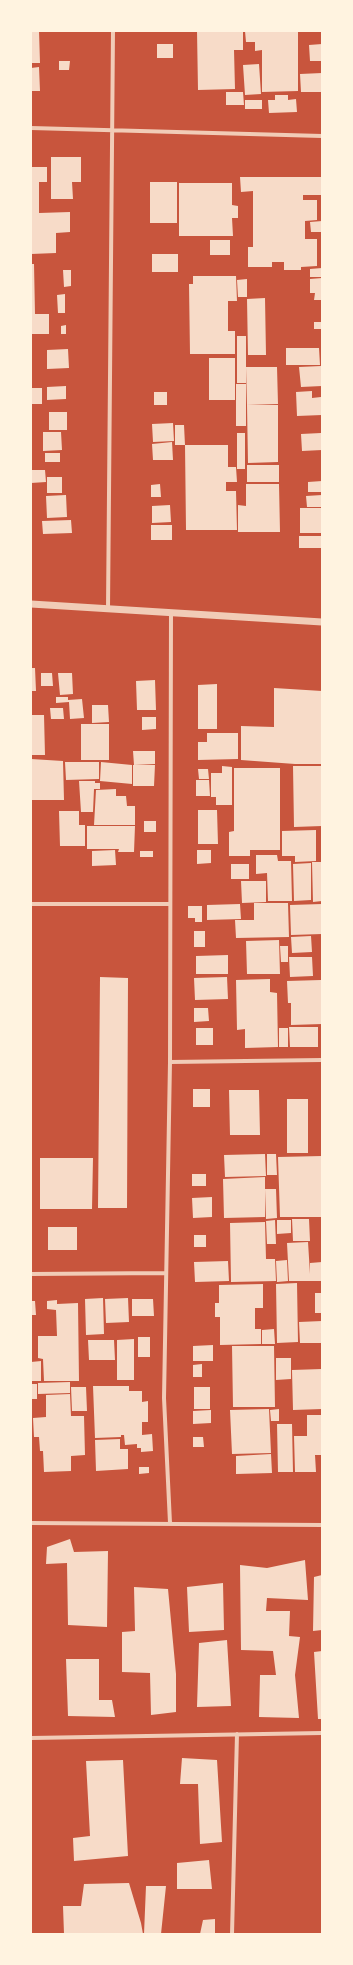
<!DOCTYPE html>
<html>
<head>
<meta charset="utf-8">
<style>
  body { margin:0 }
  #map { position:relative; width:353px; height:1965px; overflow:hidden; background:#c8553d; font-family:"Public Sans",sans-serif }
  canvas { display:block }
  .frame { position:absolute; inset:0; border:32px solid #fff3e0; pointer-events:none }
</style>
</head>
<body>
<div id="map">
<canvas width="353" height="1965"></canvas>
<div class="frame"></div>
</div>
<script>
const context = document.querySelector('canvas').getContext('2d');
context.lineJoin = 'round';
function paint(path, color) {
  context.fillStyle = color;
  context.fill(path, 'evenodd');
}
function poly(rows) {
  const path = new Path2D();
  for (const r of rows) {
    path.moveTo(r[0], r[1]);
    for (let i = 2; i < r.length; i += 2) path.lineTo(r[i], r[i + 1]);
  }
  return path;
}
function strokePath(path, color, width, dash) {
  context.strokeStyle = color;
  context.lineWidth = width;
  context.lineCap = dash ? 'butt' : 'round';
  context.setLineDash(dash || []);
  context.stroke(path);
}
const building = poly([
  [31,31,39,31,40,63,31,63],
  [197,31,243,31,243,50,234,50,235,89,198,90],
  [245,31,298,31,298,91,262,92,262,50,255,51,255,42,246,42],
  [157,44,173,44,173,58,157,58],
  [322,44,322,61,310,61,309,45],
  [59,61,70,61,69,70,59,70],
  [259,64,261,94,245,95,243,65],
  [39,67,40,91,31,91,31,68],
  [322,73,322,92,301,92,300,74],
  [226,92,243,92,244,105,226,105],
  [275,95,288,95,288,100,296,99,297,112,269,113,268,100,275,100],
  [245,100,262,100,262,109,245,109],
  [51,157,81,157,81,182,72,182,73,199,51,199],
  [31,167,47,167,47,182,39,182,39,213,70,212,70,232,56,233,56,253,31,254],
  [240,177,322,177,322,195,303,195,303,200,317,200,317,220,305,221,305,239,317,239,317,266,301,267,301,270,284,270,284,262,272,262,272,267,248,267,248,247,253,247,253,191,241,192],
  [150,182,177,182,177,223,150,223],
  [179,183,232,183,232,205,238,206,238,218,232,218,233,236,179,236],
  [322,221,322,232,311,232,310,222],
  [210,240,230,240,230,255,210,255],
  [152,254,178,254,178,272,152,272],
  [31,264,34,264,35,314,49,314,49,334,31,334],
  [322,268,322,277,310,277,310,269],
  [63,270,71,270,71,286,64,287],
  [193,276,236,276,237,301,228,301,228,331,235,331,235,354,190,354,189,284,193,284],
  [322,278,322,300,314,300,315,293,310,293,310,279],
  [247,279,247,297,238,297,237,280],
  [65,294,65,313,58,313,57,295],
  [265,298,266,355,248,355,247,299],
  [314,322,322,322,322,329,314,329],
  [66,325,66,334,61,334,61,326],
  [237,336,246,336,246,383,237,383],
  [286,348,319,348,320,365,286,365],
  [68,349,69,368,47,369,47,350],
  [209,358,235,358,235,400,209,400],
  [321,366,322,386,301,387,299,367],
  [246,367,277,367,278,404,247,405],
  [236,384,246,384,246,426,236,426],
  [66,386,66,399,47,400,47,387],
  [31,388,42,388,42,404,31,404],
  [312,391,312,398,321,397,322,415,297,416,296,392],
  [154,392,167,392,167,405,154,405],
  [247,405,278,405,278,462,248,463],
  [49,412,67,412,67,430,49,430],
  [173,423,174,441,153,442,152,424],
  [175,425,184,425,185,445,175,445],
  [43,432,61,432,62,450,43,451],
  [237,433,245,433,245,469,237,469],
  [321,433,322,450,302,451,301,434],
  [172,442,173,460,153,460,152,444],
  [185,445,228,445,228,467,236,467,237,482,226,482,226,491,236,491,237,530,186,530],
  [45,453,60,453,60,462,45,462],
  [247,465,279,465,279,482,247,482],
  [31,470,45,470,46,482,31,483],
  [47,477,62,477,62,493,47,493],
  [322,481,322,492,308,492,308,482],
  [160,484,161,497,151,497,151,485],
  [246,484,279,484,280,532,238,532,238,505,246,506],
  [66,495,67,517,47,518,46,496],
  [322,495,322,507,307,507,306,496],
  [170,505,171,522,152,523,152,506],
  [300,508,322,508,322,533,300,533],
  [71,520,72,533,43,534,42,521],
  [151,525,172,525,172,540,151,540],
  [299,536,322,536,322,548,299,548],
  [31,668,35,668,36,691,31,691],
  [41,673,52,673,53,686,41,686],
  [58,673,72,673,73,694,60,695],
  [155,680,156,710,137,710,136,681],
  [217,684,217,729,198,729,198,685],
  [274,688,322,691,322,764,295,764,241,760,241,726,274,727],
  [56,697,68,697,68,700,82,699,84,718,70,719,69,702,56,703],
  [92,705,108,705,109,722,92,723],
  [50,708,63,708,64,719,51,719],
  [31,715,44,715,45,755,31,755],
  [142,717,156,717,156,729,142,730],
  [81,724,109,724,109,760,81,760],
  [207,733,238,733,238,759,198,760,198,742,207,742],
  [133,751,155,751,155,764,134,765],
  [31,759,63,761,64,800,31,800],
  [65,762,99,762,99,779,66,780],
  [101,762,132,765,132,784,100,781],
  [133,765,155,765,154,786,133,786],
  [222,766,232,767,232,805,216,805,216,797,211,797,211,773,222,773],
  [293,766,322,766,322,826,294,827],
  [234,768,280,768,280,850,250,850,250,856,229,856,229,832,234,831],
  [198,769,208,769,209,779,199,779],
  [196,780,209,780,210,796,196,796],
  [79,781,95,781,95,783,100,783,100,789,94,789,93,812,81,812],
  [116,789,116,796,126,796,127,806,135,806,135,825,94,825,96,790],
  [198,810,217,810,218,844,198,844],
  [59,811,79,811,79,825,85,825,85,846,60,846],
  [144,821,156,821,156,832,144,832],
  [87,826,135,826,134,852,118,852,119,849,87,849],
  [316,830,316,861,295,862,295,856,282,856,282,831],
  [115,850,116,865,92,866,92,851],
  [197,850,211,850,211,863,197,864],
  [140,851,153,851,153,857,140,857],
  [256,855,277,855,278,861,291,861,292,901,268,901,267,873,256,874],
  [312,862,322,862,322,901,313,902],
  [311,863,311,900,294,901,293,864],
  [231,864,249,864,249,879,231,879],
  [241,881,266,881,266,902,242,903],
  [254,903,288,903,289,937,236,938,235,920,254,920],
  [240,904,241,919,207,920,207,905],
  [322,904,322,934,291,935,290,905],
  [188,906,202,906,202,922,195,922,195,918,188,918],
  [194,931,205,931,205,947,194,947],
  [311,936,312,952,292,953,291,937],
  [279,940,280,974,247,974,246,941],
  [280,946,288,946,288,962,281,962],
  [228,955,228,974,196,974,196,956],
  [289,957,312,957,313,976,290,977],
  [100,977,128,978,127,1208,98,1208],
  [227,977,228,999,195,1000,194,978],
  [270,979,270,992,277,993,278,1047,245,1048,245,1029,237,1030,236,980],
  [321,980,322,1024,291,1025,291,1003,288,1003,287,981],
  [194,1008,208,1008,209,1021,194,1022],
  [289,1027,318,1027,318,1047,290,1047],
  [196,1028,213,1028,213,1045,196,1045],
  [279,1028,288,1028,288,1047,279,1047],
  [193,1089,210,1089,210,1107,193,1107],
  [229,1090,259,1090,260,1135,230,1135],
  [287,1099,308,1099,308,1153,287,1153],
  [265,1154,266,1176,225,1177,224,1155],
  [267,1154,276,1154,277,1175,267,1175],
  [322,1156,322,1217,280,1217,278,1157],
  [40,1158,93,1158,92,1209,40,1209],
  [192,1174,206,1174,206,1186,192,1186],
  [265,1177,265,1217,224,1218,223,1179],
  [265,1189,276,1189,277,1218,266,1219],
  [212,1197,212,1217,193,1218,192,1198],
  [292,1219,309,1219,310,1241,293,1241],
  [275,1220,276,1244,267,1244,266,1221],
  [277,1220,291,1220,291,1233,277,1234],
  [265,1222,266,1259,275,1259,276,1281,231,1282,230,1223],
  [48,1227,77,1227,77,1250,48,1250],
  [194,1235,206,1235,206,1247,194,1247],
  [308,1242,310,1274,310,1263,322,1262,322,1281,289,1281,287,1243],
  [287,1260,288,1281,277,1282,276,1261],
  [228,1261,229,1281,195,1282,194,1262],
  [297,1283,298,1342,277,1343,276,1284],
  [263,1284,263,1308,255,1308,255,1329,261,1329,261,1344,220,1345,220,1317,215,1317,215,1303,219,1303,219,1285],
  [315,1293,322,1293,322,1313,315,1313],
  [103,1298,104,1334,86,1335,85,1299],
  [128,1298,129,1322,106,1323,105,1299],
  [132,1299,153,1299,154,1316,132,1316],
  [57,1300,57,1304,78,1303,79,1381,44,1381,43,1359,38,1358,38,1336,57,1336,56,1310,47,1309,47,1301],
  [31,1301,35,1301,36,1315,31,1315],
  [322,1321,322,1343,300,1343,299,1322],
  [274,1329,275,1344,262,1344,262,1330],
  [138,1337,150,1337,150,1357,138,1357],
  [134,1339,134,1380,117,1380,117,1340],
  [88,1340,114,1340,115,1360,89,1360],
  [213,1345,213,1361,193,1361,193,1346],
  [232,1346,274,1346,275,1407,233,1407],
  [276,1358,291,1358,291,1379,276,1380],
  [41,1361,41,1381,31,1381,31,1362],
  [202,1364,202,1377,193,1377,193,1365],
  [322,1369,322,1409,293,1410,292,1370],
  [70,1382,70,1393,38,1394,38,1383],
  [31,1384,37,1384,37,1399,31,1399],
  [93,1386,129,1386,129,1391,142,1391,142,1402,148,1401,148,1422,142,1422,142,1435,152,1434,153,1451,141,1452,141,1448,137,1448,137,1444,125,1445,124,1435,121,1435,121,1437,95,1438],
  [71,1387,86,1387,87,1411,72,1411],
  [194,1387,210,1387,210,1409,194,1409],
  [70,1394,71,1416,84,1416,85,1455,71,1456,71,1471,44,1472,43,1451,40,1451,39,1437,34,1437,33,1418,46,1417,46,1395],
  [269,1409,271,1453,232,1454,230,1410],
  [279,1409,279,1421,271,1421,270,1410],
  [211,1410,211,1423,193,1424,193,1411],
  [307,1415,322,1415,322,1455,315,1455,316,1472,295,1472,294,1436,307,1436],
  [277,1424,292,1424,293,1472,278,1472],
  [193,1437,203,1437,204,1447,193,1447],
  [120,1439,120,1449,128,1449,128,1469,96,1471,95,1440],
  [271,1454,272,1473,236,1474,236,1456],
  [139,1467,149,1467,149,1473,139,1474],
  [70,1539,74,1552,108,1551,107,1627,68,1625,67,1563,46,1564,47,1547],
  [305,1560,308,1600,267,1598,266,1611,290,1611,289,1636,300,1637,295,1675,299,1718,259,1717,260,1675,276,1675,273,1651,241,1650,240,1565,267,1568],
  [322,1575,322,1630,313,1631,314,1577],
  [223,1583,224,1630,189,1632,187,1587],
  [134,1587,168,1589,176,1674,176,1712,151,1715,150,1673,122,1672,122,1632,135,1631],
  [227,1640,231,1706,197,1707,199,1643],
  [322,1651,322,1719,318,1719,314,1652],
  [66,1659,99,1659,99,1700,112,1700,115,1717,68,1716],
  [182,1758,217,1760,222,1842,200,1844,198,1784,180,1784],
  [123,1760,128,1856,74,1861,73,1838,90,1836,86,1761],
  [209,1860,212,1889,177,1889,177,1863],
  [129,1883,141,1923,143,1934,64,1934,63,1906,81,1906,84,1884],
  [146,1886,166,1886,161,1934,144,1934],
  [215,1919,215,1934,200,1934,203,1920]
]);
const minor = poly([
  [31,128,322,136],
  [108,608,113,31],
  [31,904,170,904],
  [170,1062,322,1060],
  [31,1274,165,1273],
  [31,1523,322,1525],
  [170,1523,164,1398,170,1062,171,612],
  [31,1738,322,1733],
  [232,1934,237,1734]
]);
const tertiary = poly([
  [31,604,322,622]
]);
paint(building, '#f7dbc8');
strokePath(minor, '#f1ccb7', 4);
strokePath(tertiary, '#f1ccb7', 7);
</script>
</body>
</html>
